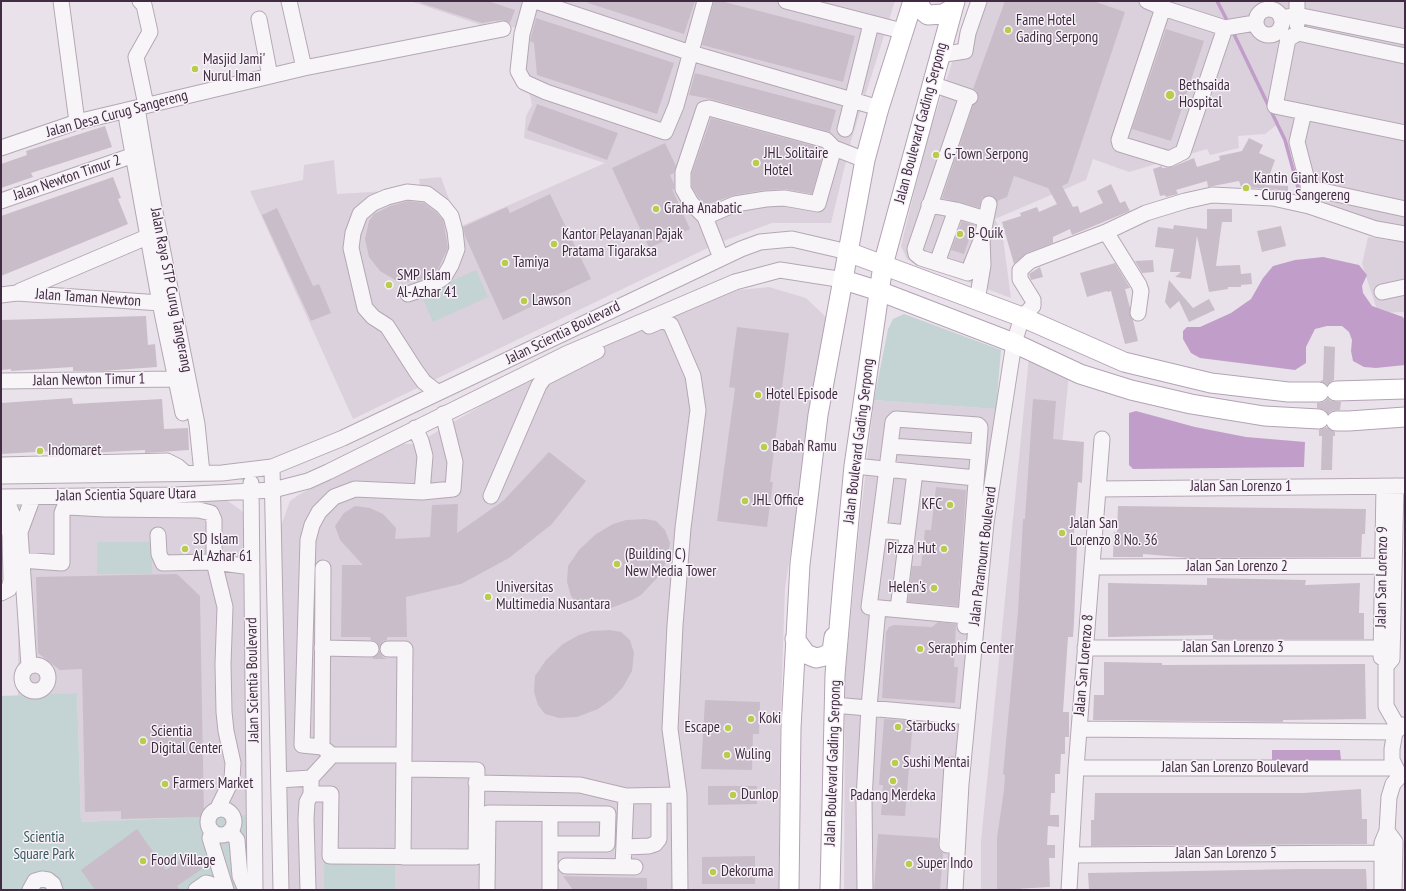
<!DOCTYPE html>
<html>
<head>
<meta charset="utf-8">
<style>
  body { margin:0 }
  #map { position:relative; width:1406px; height:891px; overflow:hidden; background:#eae2ea; font-family:"PT Sans Narrow",sans-serif }
  canvas { display:block }
  .frame { position:absolute; inset:0; border:2px solid #412b42; pointer-events:none }
</style>
</head>
<body>
<div id="map">
<canvas width="1406" height="891"></canvas>
<div class="frame"></div>
</div>
<script>
const context = document.querySelector('canvas').getContext('2d');
context.lineJoin = 'round';
function paint(path, color) {
  context.fillStyle = color;
  context.fill(path, 'evenodd');
}
function poly(rows) {
  const path = new Path2D();
  for (const r of rows) {
    if (r.length === 3) {
      path.moveTo(r[0] + r[2], r[1]);
      path.arc(r[0], r[1], r[2], 0, 2 * Math.PI);
      continue;
    }
    path.moveTo(r[0], r[1]);
    for (let i = 2; i < r.length; i += 2) path.lineTo(r[i], r[i + 1]);
  }
  return path;
}
function strokePath(path, color, width, dash) {
  context.strokeStyle = color;
  context.lineWidth = width;
  context.lineCap = dash ? 'butt' : 'round';
  context.setLineDash(dash || []);
  context.stroke(path);
}
function write(font, color, halo, rows, align = 'center') {
  context.font = font + ' "PT Sans Narrow",sans-serif';
  context.lineWidth = 3;
  context.setLineDash([]);
  context.textBaseline = 'middle';
  context.strokeStyle = halo;
  context.fillStyle = color;
  for (const [text, x, y, turn = 0] of rows) {
    context.save();
    context.translate(x, y);
    context.rotate((+turn || 0) * Math.PI / 180);
    context.textAlign = isNaN(turn) ? turn : align;
    if (halo) context.strokeText(text, 0, 0);
    context.fillText(text, 0, 0);
    context.restore();
  }
}
const built = poly([
  [410,1,895,1,851,141,831,223,772,223,718,243,353,419,250,191,303,180,304,165,334,160,337,194,421,189,419,179,441,177,459,227,605,163,524,138,526,116,532,105,515,28,495,21,481,25],
  [972,1,1104,1,1116,4,1107,1,1405,1,1405,230,1302,200,1302,183,1279,123,1265,134,1238,136,1239,148,1210,155,1207,149,1129,172,1093,159,1086,180,995,219,1003,238,1011,298,907,259,901,246,927,140],
  [1368,237,1405,242,1405,312,1378,313,1362,264],
  [769,287,806,298,827,318,785,588,780,735,779,890,280,890,281,526,290,501,300,494,401,444,414,444,421,441,496,397,708,297,739,290],
  [1029,357,1069,373,1022,860,1022,890,981,890,981,841],
  [874,400,996,409,958,843,960,890,844,890,845,678,859,530],
  [18,501,228,501,243,512,247,815,81,822,77,693,18,696]
]);
const green = poly([
  [476,270,488,297,433,322,421,295],
  [904,314,1001,350,996,409,874,400,888,329,893,319],
  [97,542,152,542,152,574,97,574],
  [77,693,81,822,247,815,248,890,1,890,1,696],
  [324,859,395,859,395,890,324,890]
]);
const water = poly([
  [1323,257,1359,265,1367,275,1362,286,1363,293,1372,306,1403,317,1405,321,1405,365,1376,368,1364,367,1353,361,1351,351,1352,340,1349,332,1342,326,1327,326,1315,329,1306,347,1306,363,1295,370,1200,358,1191,353,1183,339,1183,331,1187,327,1200,327,1231,313,1251,299,1263,278,1273,266,1295,260],
  [1136,411,1195,427,1246,437,1305,442,1304,467,1133,469,1129,465,1129,413],
  [1272,750,1340,750,1341,760,1272,760]
]);
const stream = poly([
  [1217,1,1229,24],
  [1232,30,1285,140,1299,191]
]);
const building = poly([
  [421,1,488,1,515,10,510,23,502,20,482,23,421,3],
  [589,1,695,1,684,34,588,3],
  [714,1,721,1,855,36,843,82,702,45],
  [1005,1,1093,1,1125,12,1068,183,1062,186,1073,207,1078,206,1080,213,1103,203,1097,191,1111,184,1120,203,1125,201,1130,211,1072,235,1070,229,1053,237,1053,243,1027,253,1014,264,1002,222,1021,216,1020,213,1037,207,1039,212,1057,204,1048,188,1014,176,1007,197,997,201,991,195,986,196,982,198,979,208,942,198,973,105,979,100,977,91,973,89],
  [536,18,674,63,657,114,537,75,534,43,530,41],
  [1166,29,1204,41,1171,141,1132,129],
  [695,73,836,110,830,132,711,99,689,95],
  [537,104,618,133,607,160,527,130],
  [711,118,821,148,824,151,812,194,785,189,765,190,734,195,706,205,698,197,692,187,692,173],
  [105,126,112,147,31,173,33,177,1,188,1,164,27,155,26,151],
  [1249,138,1263,145,1259,153,1275,160,1266,185,1288,186,1288,192,1274,189,1241,187,1239,181,1208,187,1207,181,1176,190,1178,194,1166,197,1165,195,1160,196,1153,169,1162,166,1162,168,1172,167,1194,158,1197,167,1220,160,1219,156,1242,151],
  [665,143,676,166,674,173,670,175,674,184,674,190,672,189,690,229,649,248,612,168],
  [113,177,121,198,118,199,128,224,1,276,1,216],
  [550,194,591,279,503,320,465,236,463,227,507,207,510,213],
  [408,201,424,203,437,213,443,220,448,248,438,269,429,277,413,282,395,280,380,271,369,257,365,239,369,221,374,214,390,206],
  [277,208,313,286,319,284,331,313,311,321,262,215],
  [1207,209,1232,209,1232,222,1222,222,1216,266,1240,265,1241,274,1251,273,1252,284,1241,285,1241,287,1228,287,1228,289,1209,292,1197,236,1191,279,1175,277,1181,272,1170,272,1174,249,1155,247,1158,227,1173,229,1174,225,1207,229],
  [962,221,974,225,964,254,951,250],
  [1281,226,1286,246,1262,252,1257,231],
  [1153,260,1154,272,1142,273,1135,261],
  [1115,263,1130,288,1125,289,1130,308,1130,316,1133,320,1138,341,1125,344,1111,291,1108,292,1107,291,1087,297,1080,273],
  [1040,267,1043,277,1031,280,1029,274],
  [1169,280,1193,308,1209,299,1215,310,1189,322,1179,301,1170,309,1165,302],
  [146,316,148,345,155,344,157,367,103,371,73,371,73,367,11,371,11,369,1,370,1,320],
  [737,327,789,333,770,482,773,482,767,527,717,521,735,388,729,387],
  [1324,346,1335,347,1334,380,1327,385,1320,381,1323,380],
  [72,398,73,404,162,399,164,429,188,428,189,450,145,453,145,450,69,454,69,450,1,454,1,403],
  [1328,398,1331,401,1341,402,1340,410,1331,411,1328,414,1325,410,1317,408,1317,403,1324,402],
  [1033,399,1056,401,1053,439,1084,442,1082,483,1078,482,1073,546,1077,546,1074,622,1073,637,1068,637,1063,712,1069,712,1069,737,1065,737,1065,754,1061,754,1060,774,1055,774,1055,793,1051,793,1050,815,1059,815,1059,827,1048,826,1047,845,1055,845,1055,858,1049,858,1050,887,997,890,997,838,1004,790,1005,775,1003,774,1018,612,1023,519,1025,519],
  [1327,427,1335,432,1335,436,1333,436,1332,470,1321,470,1322,436,1319,436,1319,430],
  [549,452,586,481,552,524,509,558,461,584,406,597,407,637,387,637,387,640,383,641,380,647,376,642,371,640,370,637,341,637,342,565,363,565,340,540,335,526,344,513,355,506,370,508,383,514,396,528,395,539,430,537,432,505,458,504,457,533,503,501],
  [936,487,966,490,958,606,908,602,912,566,921,566,925,530,931,530],
  [1118,506,1366,509,1365,534,1362,534,1361,557,1190,558,1143,554,1143,557,1113,557,1114,532,1117,532],
  [645,519,656,521,665,530,670,543,667,561,658,577,641,595,632,600,611,608,592,609,579,605,571,596,567,582,568,566,579,550,596,534,613,524,626,520],
  [177,574,200,596,204,817,121,819,121,811,85,812,82,669,60,670,38,653,36,577],
  [1207,578,1306,580,1305,585,1360,583,1359,613,1364,613,1364,639,1213,639,1213,635,1108,637,1108,583,1207,585],
  [938,622,956,624,954,667,958,667,955,703,882,698,886,632,889,627,894,625,932,627],
  [610,630,621,632,630,640,634,653,632,671,623,687,612,699,598,709,577,717,559,718,545,714,538,705,534,692,535,676,546,660,563,644,579,635,591,631],
  [380,651,383,657,387,659,372,659],
  [1104,662,1162,663,1162,665,1365,664,1366,719,1283,720,1283,722,1093,720,1094,695,1104,695],
  [705,700,760,702,759,734,753,734,752,770,701,769],
  [884,719,913,721,905,816,881,815,883,785,879,785],
  [708,786,757,786,757,804,708,805],
  [1361,789,1362,819,1367,819,1367,844,1091,846,1091,820,1094,820,1095,793,1303,793],
  [137,829,166,870,190,853,202,869,177,886,180,890,95,890,81,870],
  [878,834,938,838,939,849,943,853,940,890,874,890],
  [755,856,755,884,702,884,702,857],
  [1297,869,1366,869,1367,890,1089,890,1088,873],
  [563,876,647,878,647,890,573,890]
]);
const minorTunnel = poly([
  [970,97,1021,116,989,204]
]);
const minor = poly([
  [61,1,77,122],
  [140,1,144,5,150,32,136,57,146,105],
  [289,1,304,68],
  [531,1,522,34,518,71,524,82,546,92,665,132,676,106,705,1],
  [535,1,691,53,879,108],
  [786,1,902,31],
  [1147,1,1163,8,1225,28,1255,23],
  [1297,1,1297,24],
  [1163,8,1119,140,1120,144,1169,159,1183,152,1225,28],
  [1269,22,13],
  [1281,18,1297,15,1405,37],
  [259,19,270,76],
  [939,55,965,51,968,33,979,1],
  [1405,56,1298,33,1288,39,1275,106,1405,133],
  [932,84,970,97],
  [967,96,915,249,916,254,921,258,968,273,982,238],
  [137,108,152,197,197,424,202,473],
  [1304,112,1297,142,1309,188,1405,209],
  [127,121,160,303,183,413],
  [845,129,871,24],
  [1,148,77,122,304,68,503,29],
  [1,201,134,155],
  [929,205,956,210,985,219],
  [705,217,735,204,766,199,784,198,818,204,834,148,865,160],
  [1106,232,1139,285,1141,291,1138,313],
  [721,258,705,217,691,203,683,189,683,172,704,109,709,108,826,140,834,148],
  [937,263,956,210],
  [20,291,147,237],
  [1382,292,1405,287],
  [408,294,431,286,444,277,451,265,457,249,455,231,451,216,443,206,427,194,407,192,387,197,373,203,360,214,353,233,351,248,365,308,373,317,387,326,416,371,424,382,437,392],
  [1,295,17,293,160,303],
  [977,301,983,265,982,238,989,204],
  [649,326,663,320,671,325,693,376,698,410,683,528,675,625,670,729,679,795,680,890],
  [1,381,177,379],
  [415,428,421,441,425,456,422,492],
  [890,446,978,452],
  [1,465,167,461,177,466,185,473],
  [854,466,976,478],
  [272,467,281,890],
  [1,476,222,473,272,467,343,438,741,249,760,242,792,239,848,252],
  [251,483,255,890],
  [1396,486,1392,659,1386,666,1386,706,1399,729],
  [1098,489,1405,486],
  [491,496,539,385,544,378,597,351],
  [1,497,175,495,273,490,308,481,328,472,566,354,735,282,780,270,844,280],
  [5,497,20,532,29,666],
  [1,517,8,525,10,535,11,580,9,589,1,593],
  [879,530,907,533],
  [20,532,33,497],
  [158,535,159,554,163,563,214,562,252,567],
  [21,560,62,563,62,513,64,508,68,507,105,509,199,510,211,513,214,520,214,562,225,607,223,664,224,712,226,731,233,763,232,779,217,810],
  [1092,567,1382,566],
  [898,609,915,472],
  [965,626,966,616,980,429,980,427,978,425,896,419,893,422,869,607,966,616],
  [322,648,371,649],
  [1085,648,1381,648],
  [388,649,405,649,403,857],
  [1381,657,1384,486],
  [35,678,13],
  [834,705,957,716],
  [1079,729,1395,732],
  [322,747,323,568],
  [332,755,322,747,302,745,308,540,312,525,319,512,334,497,355,489,422,492,453,489,455,462,443,414],
  [1076,768,1395,768],
  [1400,776,1392,760,1392,749,1395,732,1402,725],
  [311,778,311,794,331,794,330,856,476,857,477,770,404,769],
  [279,780,311,778,332,755,404,755],
  [476,783,580,785,626,796,679,795],
  [221,822,13],
  [212,831,210,838,226,890],
  [230,831,237,840,240,876,246,890],
  [1387,831,1395,842,1394,890],
  [947,845,952,765],
  [625,847,649,846,655,844,659,839,659,797],
  [1071,855,1382,853],
  [566,866,635,867],
  [623,867,626,796],
  [30,890,35,881,42,879,48,880,53,884,55,890],
  [196,890,206,883,210,884,215,890],
  [308,890,306,819,307,802,311,794],
  [487,890,488,813,608,814,607,844,550,844],
  [550,890,550,814],
  [865,890,864,800,869,707,878,608],
  [955,890,961,784,986,523,1014,343,1022,317,1033,306,1033,300,1020,279,1020,270,1030,261,1106,232,1146,213,1185,201,1212,195,1273,198,1309,206,1376,229,1405,234],
  [1069,890,1076,768,1102,439],
  [1382,890,1382,843,1387,831,1389,797,1393,784,1400,776]
]);
const major = poly([
  [917,1,923,11,928,15,943,14,952,9],
  [848,252,1022,317,1124,362,1211,383,1288,392,1319,392],
  [844,280,879,291,1014,343,1080,374,1131,390,1191,404,1264,416,1319,419],
  [1336,391,1405,389],
  [1336,421,1349,421,1405,417],
  [795,639,806,654,816,658,825,656,832,651,834,637],
  [789,890,791,728,800,564,818,415,865,160,879,108,913,1],
  [830,890,835,675,843,582,854,466,883,265,955,1]
]);
const markers = [
  [1008,30,4,"#b9cc4b"],
  [195,69,4,"#b9cc4b"],
  [1170,95,5,"#b9cc4b"],
  [936,155,4,"#b9cc4b"],
  [756,163,4,"#b9cc4b"],
  [1246,188,4,"#b9cc4b"],
  [656,209,4,"#b9cc4b"],
  [960,234,4,"#b9cc4b"],
  [554,244,4,"#b9cc4b"],
  [505,263,4,"#b9cc4b"],
  [389,285,4,"#b9cc4b"],
  [524,301,4,"#b9cc4b"],
  [758,395,4,"#b9cc4b"],
  [764,447,4,"#b9cc4b"],
  [40,451,4,"#b9cc4b"],
  [745,501,4,"#b9cc4b"],
  [950,505,4,"#b9cc4b"],
  [1062,533,4,"#b9cc4b"],
  [185,549,4,"#b9cc4b"],
  [944,549,4,"#b9cc4b"],
  [617,564,4,"#b9cc4b"],
  [934,588,4,"#b9cc4b"],
  [488,597,4,"#b9cc4b"],
  [920,649,4,"#b9cc4b"],
  [751,719,4,"#b9cc4b"],
  [898,727,4,"#b9cc4b"],
  [728,728,4,"#b9cc4b"],
  [143,741,4,"#b9cc4b"],
  [727,755,4,"#b9cc4b"],
  [895,763,4,"#b9cc4b"],
  [893,781,4,"#b9cc4b"],
  [165,784,4,"#b9cc4b"],
  [733,795,4,"#b9cc4b"],
  [143,861,4,"#b9cc4b"],
  [909,864,4,"#b9cc4b"],
  [713,872,4,"#b9cc4b"]
];
const poiNames = [
  ["Fame Hotel",1016,21],
  ["Gading Serpong",1016,38],
  ["Masjid Jami'",203,60],
  ["Nurul Iman",203,77],
  ["Bethsaida",1179,86],
  ["Hospital",1179,103],
  ["JHL Solitaire",764,154],
  ["Hotel",764,171],
  ["G-Town Serpong",944,155],
  ["Kantin Giant Kost",1254,179],
  ["- Curug Sangereng",1254,196],
  ["Graha Anabatic",664,209],
  ["B-Quik",968,234],
  ["Kantor Pelayanan Pajak",562,235],
  ["Pratama Tigaraksa",562,252],
  ["Tamiya",513,263],
  ["SMP Islam",397,276],
  ["Al-Azhar 41",397,293],
  ["Lawson",532,301],
  ["Hotel Episode",766,395],
  ["Babah Ramu",772,447],
  ["Indomaret",48,451],
  ["JHL Office",753,501],
  ["KFC",942,505,"right"],
  ["Jalan San",1070,524],
  ["Lorenzo 8 No. 36",1070,541],
  ["SD Islam",193,540],
  ["Al Azhar 61",193,557],
  ["Pizza Hut",936,549,"right"],
  ["(Building C)",625,555],
  ["New Media Tower",625,572],
  ["Universitas",496,588],
  ["Multimedia Nusantara",496,605],
  ["Helen's",926,588,"right"],
  ["Seraphim Center",928,649],
  ["Koki",759,719],
  ["Starbucks",906,727],
  ["Escape",720,728,"right"],
  ["Scientia",151,732],
  ["Digital Center",151,749],
  ["Wuling",735,755],
  ["Sushi Mentai",903,763],
  ["Farmers Market",173,784],
  ["Dunlop",741,795],
  ["Padang Merdeka",893,796,"center"],
  ["Food Village",151,861],
  ["Super Indo",917,864],
  ["Dekoruma",721,872]
];
const streetNames = [
  ["Jalan Desa Curug Sangereng",117,114,-15],
  ["Jalan Boulevard Gading Serpong",921,123,-75],
  ["Jalan Newton Timur 2",67,178,-19],
  ["Jalan Raya STP Curug Tangerang",171,290,79],
  ["Jalan Taman Newton",88,298,4],
  ["Jalan Scientia Boulevard",563,333,-26],
  ["Jalan Newton Timur 1",89,380,-1],
  ["Jalan Boulevard Gading Serpong",859,441,-83],
  ["Jalan San Lorenzo 1",1241,487],
  ["Jalan Scientia Square Utara",126,495,-1],
  ["Jalan Paramount Boulevard",983,556,-83],
  ["Jalan San Lorenzo 2",1237,567],
  ["Jalan San Lorenzo 9",1382,577,-89],
  ["Jalan San Lorenzo 3",1233,648],
  ["Jalan San Lorenzo 8",1084,665,-85],
  ["Jalan Scientia Boulevard",253,680,-91],
  ["Jalan Boulevard Gading Serpong",833,763,-88],
  ["Jalan San Lorenzo Boulevard",1235,768],
  ["Jalan San Lorenzo 5",1226,854]
];
const parkNames = [
  ["Scientia",44,838],
  ["Square Park",44,855]
];
paint(built, '#dbd1dc');
paint(green, '#c4d3d4');
paint(water, '#c19ec9');
strokePath(stream, '#c19ec9', 3.5);
paint(building, '#c9bdca');
strokePath(minorTunnel, '#c8bdc8', 15, [15, 8]);
strokePath(minor, '#b4a7b4', 17);
strokePath(major, '#b4a2b6', 21);
strokePath(minor, '#f8f5f9', 15);
strokePath(major, '#fff', 19);
for (const [x, y, r, color] of markers) {
  const dot = new Path2D();
  dot.arc(x, y, r, 0, 2 * Math.PI);
  context.fillStyle = color;
  context.fill(dot);
  strokePath(dot, '#f7f2f8', 1.5);
}
write('15px', '#412b42', '#f7f2f8', poiNames, 'left');
write('15px', '#412b42', '#f7f2f8', streetNames);
write('15px', '#385a5e', '#f7f2f8', parkNames);
</script>
</body>
</html>
